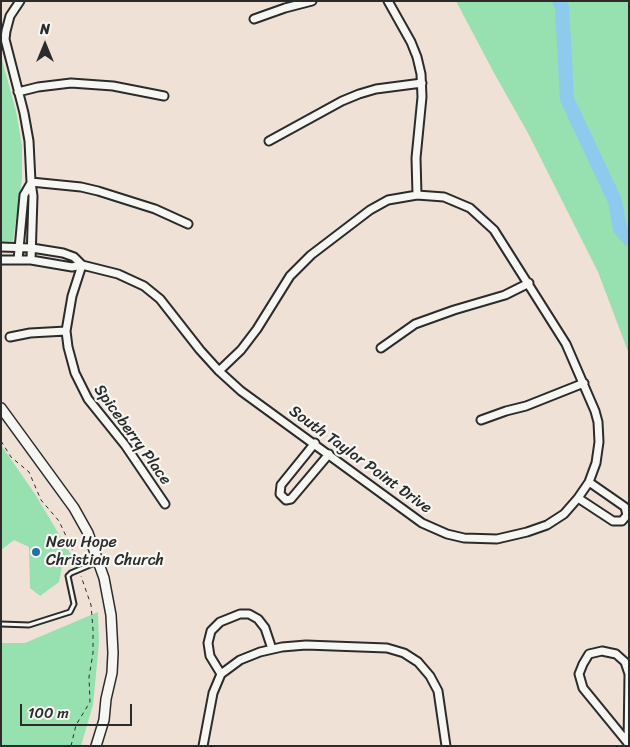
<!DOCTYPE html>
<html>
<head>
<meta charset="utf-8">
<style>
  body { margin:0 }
  #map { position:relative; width:630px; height:747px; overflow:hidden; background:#efe1d5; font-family:Sriracha,sans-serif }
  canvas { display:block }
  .frame { position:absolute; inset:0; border:2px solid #2b2b2b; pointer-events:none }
  .north { position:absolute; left:20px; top:20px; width:50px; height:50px; -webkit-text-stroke:4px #f6f6f2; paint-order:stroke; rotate:0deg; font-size:14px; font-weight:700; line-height:20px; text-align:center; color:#2b2b2b }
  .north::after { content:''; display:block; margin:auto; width:18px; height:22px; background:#2b2b2b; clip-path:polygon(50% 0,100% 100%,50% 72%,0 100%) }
  .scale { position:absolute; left:20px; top:704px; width:112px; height:22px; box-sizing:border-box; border:2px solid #2b2b2b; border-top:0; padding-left:6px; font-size:15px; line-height:18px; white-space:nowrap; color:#2b2b2b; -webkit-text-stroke:4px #f6f6f2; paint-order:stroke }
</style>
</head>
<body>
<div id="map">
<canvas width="630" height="747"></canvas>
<div class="frame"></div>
<div class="north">N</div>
<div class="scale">100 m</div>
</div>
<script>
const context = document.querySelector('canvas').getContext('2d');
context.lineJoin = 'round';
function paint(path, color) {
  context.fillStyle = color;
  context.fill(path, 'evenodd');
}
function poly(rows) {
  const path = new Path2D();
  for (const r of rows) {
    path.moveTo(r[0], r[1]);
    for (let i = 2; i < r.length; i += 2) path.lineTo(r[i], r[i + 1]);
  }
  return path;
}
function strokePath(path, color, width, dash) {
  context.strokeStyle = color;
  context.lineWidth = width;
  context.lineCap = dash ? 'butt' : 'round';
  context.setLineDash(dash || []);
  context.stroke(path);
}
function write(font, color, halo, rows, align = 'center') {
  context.font = font + ' Sriracha,sans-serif';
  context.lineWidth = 4.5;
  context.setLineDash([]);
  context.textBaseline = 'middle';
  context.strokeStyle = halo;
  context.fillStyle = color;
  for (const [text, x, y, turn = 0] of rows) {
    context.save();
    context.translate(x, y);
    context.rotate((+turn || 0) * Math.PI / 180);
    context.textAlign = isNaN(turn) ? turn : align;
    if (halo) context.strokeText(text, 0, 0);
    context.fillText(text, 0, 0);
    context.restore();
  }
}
const green = poly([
  [456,1,629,1,629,354,598,272,528,133,494,73],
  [1,56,16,111,22,146,22,179,13,241,1,242],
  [1,445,35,494,76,563,62,567,59,582,40,596,30,588,29,547,14,540,1,550],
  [98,612,99,643,93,705,81,746,1,746,1,643,25,643]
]);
const river = poly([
  [559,1,562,7,567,99,615,201,620,229,629,239]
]);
const path = poly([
  [1,441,11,457,29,472,41,500,59,521,79,564],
  [71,746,76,725,90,702,89,677,93,653,93,629,91,605,81,576]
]);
const service = poly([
  [1,624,29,625,70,612,74,604,68,576,71,573,97,562]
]);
const minor = poly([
  [20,1,10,16,6,31,5,39,24,113,29,141,31,182,33,196,31,260],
  [388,1,411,42,417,57,421,74,422,97,416,158,417,195],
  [254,19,285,8,312,1],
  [18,92,38,87,71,83,113,86,164,96],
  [269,141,342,101,359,94,376,89,422,83],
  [31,182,81,187,98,191,155,209,188,224],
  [1,247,32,248,63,253,74,257,82,265],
  [1,260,31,260,72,267,82,265,118,274,144,286,160,299,200,350,219,371,241,391,422,523,447,534,464,538,497,539,527,532,547,525,564,514,578,498,589,482,596,463,599,442,598,422,595,411,566,344,494,230,470,208,444,197,417,195,388,200,370,210,311,255,290,276,257,329,241,350,219,371],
  [18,260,24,195,31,183],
  [82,265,72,296,66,331,68,347,75,373,88,399,125,445,165,504],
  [10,337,30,333,66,331],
  [381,348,415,324,454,310,505,295,529,283],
  [481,420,506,411,526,406,584,383],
  [315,443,281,485,280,494,286,500,291,499,329,454],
  [578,498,613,521,622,521,627,515,625,507,589,482],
  [221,674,210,656,208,643,211,631,220,622,240,614,249,614,258,619,265,628,272,649],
  [628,743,583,688,579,674,583,664,589,654,602,651,616,654,625,662,629,674,628,746],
  [203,746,213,693,221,674,240,660,260,652,282,647,306,645,387,648,404,653,418,662,430,676,438,691,446,746]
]);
const tertiary = poly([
  [1,408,74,508,88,533,104,578,111,615,113,653,112,673,106,699,104,720,96,746]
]);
const markers = [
  [36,552,5,"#1f6fb2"]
];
const streetNames = [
  ["Spiceberry Place",132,435,54],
  ["South Taylor Point Drive",360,460,36]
];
const poiNames = [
  ["New Hope",46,543],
  ["Christian Church",46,561]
];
paint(green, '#97e0af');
strokePath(river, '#8ecaee', 14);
strokePath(service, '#2b2b2b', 7);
strokePath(minor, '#2b2b2b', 11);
strokePath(tertiary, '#2b2b2b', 12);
strokePath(path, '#2b2b2b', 1, [4, 4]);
strokePath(service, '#f6f6f2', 3);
strokePath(minor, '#f6f6f2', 7);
strokePath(tertiary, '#f6f6f2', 9);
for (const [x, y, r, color] of markers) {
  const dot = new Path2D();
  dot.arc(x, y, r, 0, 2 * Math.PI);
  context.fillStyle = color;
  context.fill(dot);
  strokePath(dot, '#f6f6f2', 2);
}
write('16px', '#2b2b2b', '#f6f6f2', streetNames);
write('16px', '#2b2b2b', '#f6f6f2', poiNames, 'left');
</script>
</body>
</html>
